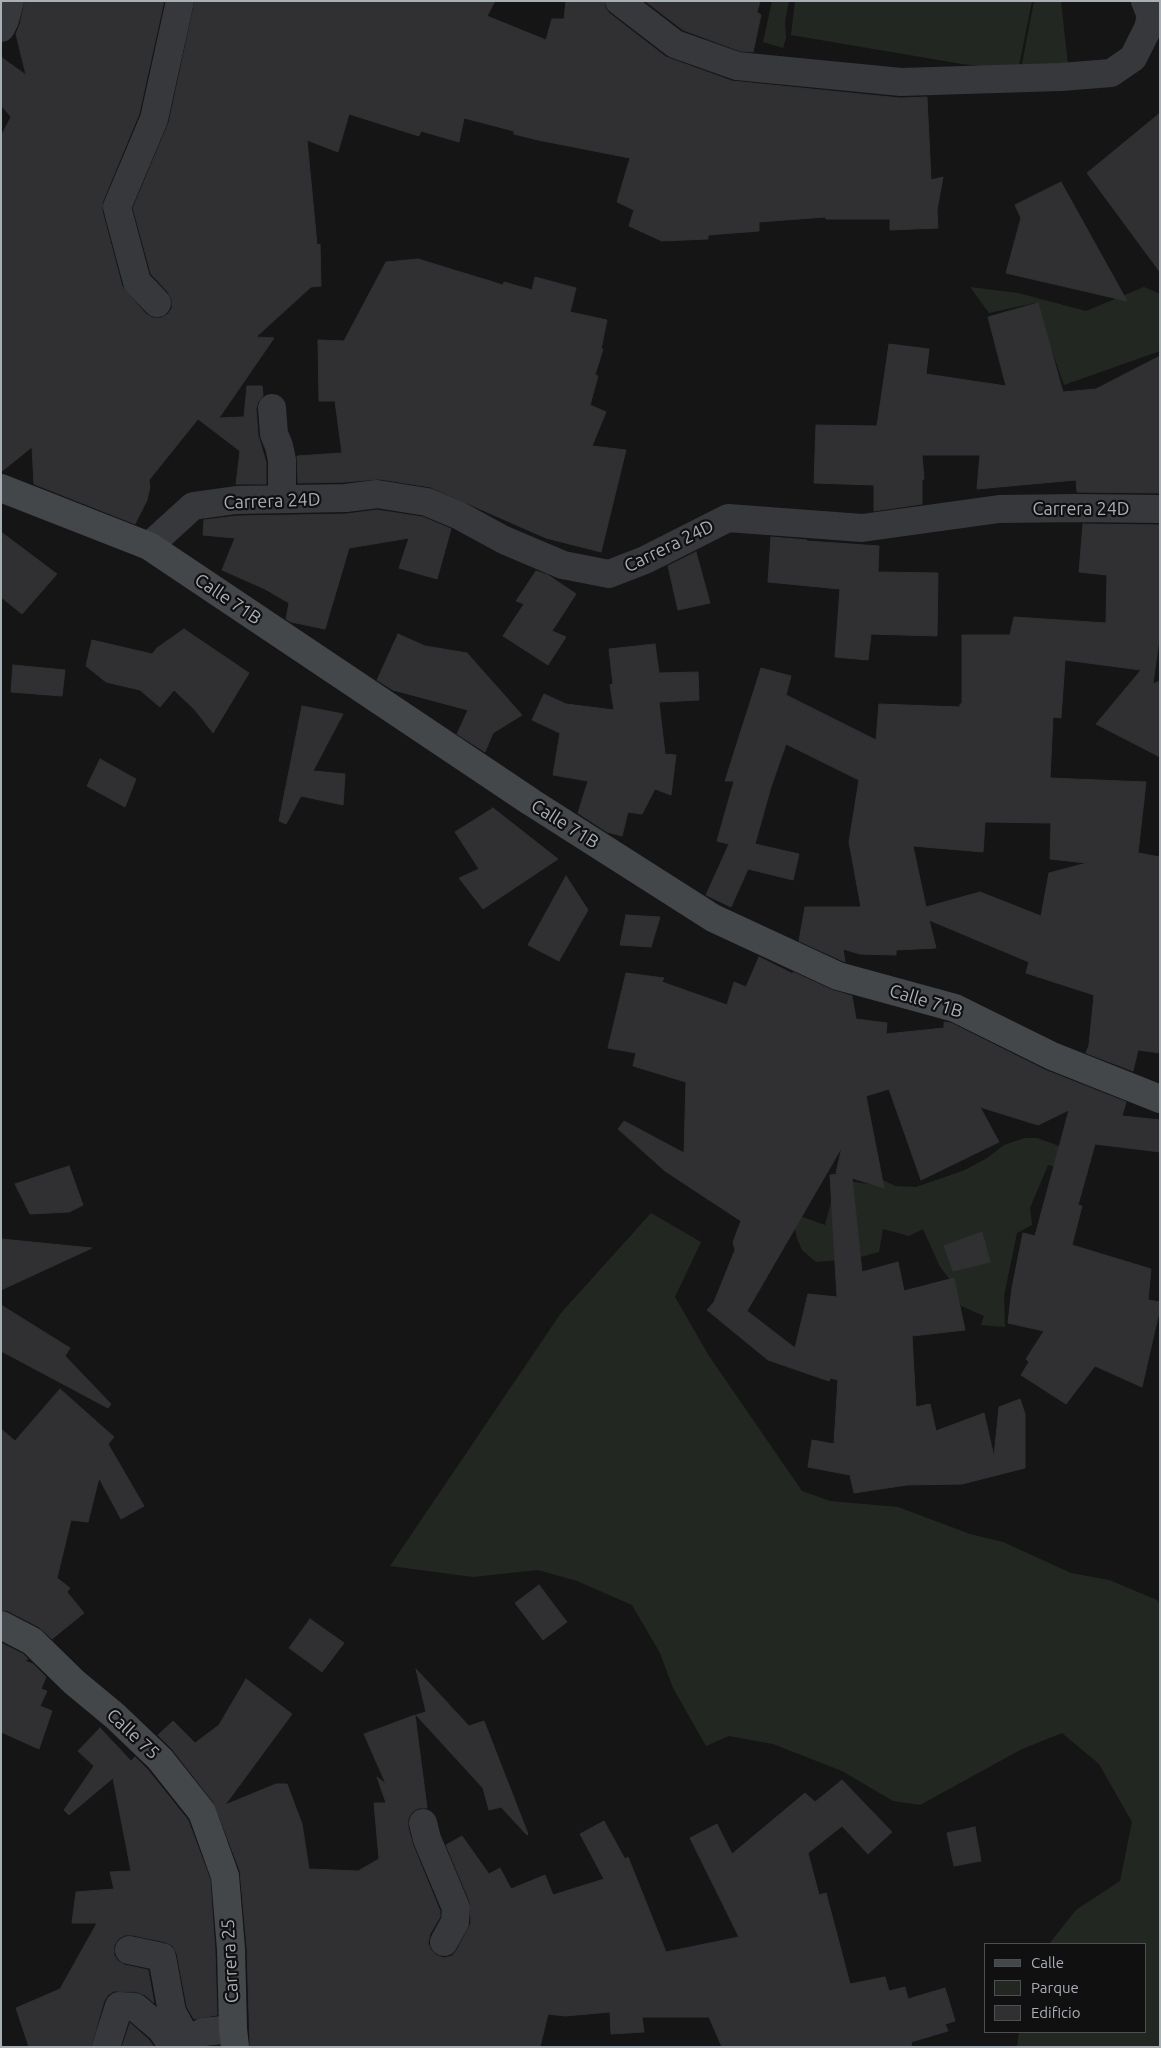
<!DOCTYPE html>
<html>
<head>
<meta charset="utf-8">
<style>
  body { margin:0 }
  #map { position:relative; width:1161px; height:2048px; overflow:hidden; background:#151516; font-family:Ubuntu,sans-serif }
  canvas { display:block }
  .frame { position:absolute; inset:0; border:2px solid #a8afb5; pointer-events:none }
  .legend { position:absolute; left:984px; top:1943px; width:162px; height:90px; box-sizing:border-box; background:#101011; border:1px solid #4d5053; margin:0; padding:6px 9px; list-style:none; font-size:15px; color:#a8afb5 }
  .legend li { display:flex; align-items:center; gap:10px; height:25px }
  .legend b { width:25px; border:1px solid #4d5053 }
</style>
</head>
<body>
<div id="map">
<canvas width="1161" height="2048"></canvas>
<div class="frame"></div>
<ul class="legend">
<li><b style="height:6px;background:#44474a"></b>Calle</li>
<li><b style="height:14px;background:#222821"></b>Parque</li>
<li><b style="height:14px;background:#303032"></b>Edificio</li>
</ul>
</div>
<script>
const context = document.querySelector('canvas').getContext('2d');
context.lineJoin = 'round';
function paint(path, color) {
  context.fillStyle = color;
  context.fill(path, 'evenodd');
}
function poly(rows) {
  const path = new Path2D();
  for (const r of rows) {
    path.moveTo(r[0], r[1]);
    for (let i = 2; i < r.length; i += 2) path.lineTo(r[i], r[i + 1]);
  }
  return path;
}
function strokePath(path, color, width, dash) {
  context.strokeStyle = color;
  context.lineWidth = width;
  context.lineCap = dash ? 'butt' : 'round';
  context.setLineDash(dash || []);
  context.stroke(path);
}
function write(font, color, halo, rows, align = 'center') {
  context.font = font + ' Ubuntu,sans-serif';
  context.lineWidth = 4.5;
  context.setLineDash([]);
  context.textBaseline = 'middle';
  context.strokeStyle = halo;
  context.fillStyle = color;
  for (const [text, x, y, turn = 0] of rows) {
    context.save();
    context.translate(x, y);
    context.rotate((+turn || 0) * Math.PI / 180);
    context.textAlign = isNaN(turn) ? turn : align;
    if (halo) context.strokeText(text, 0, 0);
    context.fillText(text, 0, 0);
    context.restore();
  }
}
const green = poly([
  [772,1,789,1,785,21,786,38,783,48,763,42],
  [795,1,1032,1,1018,71,962,64,791,35],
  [1034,1,1061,1,1068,65,1021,69],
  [970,287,1018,293,1086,311,1144,287,1160,294,1160,351,1064,385,1035,303,989,313],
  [1025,1138,1037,1138,1079,1153,1088,1175,1048,1165,1030,1208,1032,1225,1017,1233,1004,1296,1005,1327,981,1325,984,1316,961,1306,952,1282,940,1267,923,1229,909,1236,883,1229,879,1252,853,1259,816,1262,802,1250,797,1239,794,1224,780,1209,825,1225,837,1179,874,1185,879,1178,895,1186,916,1187,965,1170,987,1158,1004,1145],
  [651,1213,701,1242,675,1297,709,1356,802,1491,830,1501,898,1507,970,1534,1003,1542,1071,1573,1109,1580,1157,1600,1160,1604,1160,2047,1017,2047,1019,2032,1145,2032,1145,1944,1049,1944,1076,1910,1120,1881,1132,1822,1099,1764,1062,1733,1022,1749,920,1805,893,1801,842,1771,773,1744,729,1736,706,1746,673,1688,660,1653,632,1605,577,1581,538,1570,473,1577,390,1566,561,1313]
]);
const building = poly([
  [25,1,164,1,139,114,103,201,102,210,122,286,146,314,153,318,161,318,168,314,172,308,172,300,168,292,151,274,133,208,169,122,195,1,495,1,487,16,546,40,552,19,564,19,566,1,604,1,605,7,609,13,666,57,732,81,900,98,927,97,931,180,943,177,937,210,938,228,890,230,890,219,826,219,825,217,759,222,759,231,708,235,708,239,662,241,629,226,634,210,617,202,630,158,538,140,514,134,514,131,464,118,459,142,421,131,419,136,349,114,338,152,307,140,317,245,320,244,321,286,311,287,256,337,274,338,219,418,244,417,247,386,262,386,263,396,258,402,256,409,258,435,266,462,266,484,236,484,240,451,198,419,149,480,150,487,147,500,135,524,34,484,32,447,1,472,1,136,11,117,1,105,1,57,26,75,16,34,20,24,25,1],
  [645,1,760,1,757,12,761,15,753,52,740,51,683,30,645,1],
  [1160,113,1160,272,1087,173,1160,113],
  [1061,182,1127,301,1006,273,1021,218,1015,205,1061,182],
  [418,259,503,285,504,282,532,290,535,277,576,288,570,312,607,320,601,349,603,349,595,375,598,376,590,405,606,412,592,446,626,450,601,552,546,538,430,487,379,479,345,482,298,483,297,456,342,453,335,401,319,401,318,340,344,341,386,262,418,259],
  [1038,303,1063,392,1096,389,1160,356,1160,493,1077,492,1076,480,977,489,980,455,922,455,924,479,922,480,922,504,874,511,874,485,814,483,816,425,877,426,889,344,929,349,926,374,1006,386,988,317,1038,303],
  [377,510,423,517,451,529,437,579,399,568,409,538,349,548,325,629,291,622,286,619,289,603,265,589,222,570,235,538,203,535,204,520,237,516,346,514,377,510],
  [1083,524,1160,525,1160,632,1153,684,1160,681,1160,757,1096,724,1141,670,1065,660,1061,718,1053,717,1050,778,1146,782,1138,853,1160,857,1160,1053,1138,1050,1133,1071,1086,1053,1089,1045,1094,995,1026,973,1029,962,929,920,936,948,896,950,896,955,860,954,843,949,845,962,799,941,805,907,861,907,849,842,859,780,786,744,771,787,755,844,799,854,793,880,748,869,731,907,706,895,729,844,717,841,734,781,725,781,761,668,791,676,786,695,876,740,879,704,960,707,960,704,962,704,962,635,1010,635,1014,617,1106,623,1107,575,1079,572,1083,524],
  [985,822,1051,823,1050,859,1087,863,1049,873,1041,916,980,892,926,907,913,846,983,852,985,822],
  [1,532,57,574,22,614,1,597,1,532],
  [771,537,807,540,807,541,879,546,878,572,938,573,937,636,871,634,868,660,835,657,840,589,768,582,771,537],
  [696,552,710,603,678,610,668,566,696,552],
  [536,571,548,575,576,594,552,631,566,637,548,665,503,636,524,604,516,601,536,571],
  [184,629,249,673,213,733,195,710,174,690,160,707,140,690,106,682,86,666,92,640,152,654,157,648,184,629],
  [398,634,425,646,467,653,522,715,493,733,485,752,457,734,468,710,393,690,377,680,398,634],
  [655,644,659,673,698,672,699,700,659,702,665,754,676,755,671,795,655,789,642,814,628,812,622,836,607,832,578,813,588,781,553,775,560,733,532,720,544,694,566,704,614,710,610,685,613,684,609,649,655,644],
  [13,665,65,670,62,696,11,692,13,665],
  [302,706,343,714,313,771,345,774,343,805,301,796,286,824,279,821,302,706],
  [100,759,136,779,125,807,87,786,100,759],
  [493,808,558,859,483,909,459,878,479,869,455,832,493,808],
  [566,876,588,910,559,961,528,945,566,876],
  [626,915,660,917,651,947,620,945,626,915],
  [759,957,793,974,793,972,832,990,852,996,856,1019,887,1023,886,1034,944,1028,944,1022,951,1023,1045,1070,1126,1102,1122,1116,1160,1120,1160,1152,1095,1144,1078,1205,1082,1206,1072,1245,1151,1269,1148,1300,1160,1302,1160,1308,1142,1387,1095,1366,1066,1404,1021,1375,1029,1362,1026,1359,1044,1331,1008,1323,1012,1288,1023,1233,1035,1236,1069,1110,1038,1125,980,1107,999,1142,921,1180,889,1089,866,1096,884,1188,852,1178,862,1272,898,1262,904,1291,954,1278,965,1330,912,1336,916,1407,930,1404,936,1431,984,1413,994,1457,999,1407,1020,1399,1025,1414,1025,1468,962,1484,907,1485,854,1493,850,1475,808,1467,812,1440,834,1444,838,1380,831,1378,829,1381,768,1360,707,1310,714,1302,735,1250,733,1242,741,1221,665,1171,618,1129,624,1121,684,1153,686,1082,633,1066,636,1053,608,1048,626,973,664,978,662,982,727,1005,734,982,746,987,759,957],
  [842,1147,836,1173,839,1174,830,1175,837,1297,808,1294,795,1348,747,1311,842,1147],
  [69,1166,83,1205,69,1212,30,1214,15,1184,69,1166],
  [982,1232,990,1262,953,1271,944,1246,982,1232],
  [1,1239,92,1248,1,1290,1,1239],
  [1,1305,70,1348,65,1356,111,1404,108,1408,1,1351,1,1305],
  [60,1389,114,1437,108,1444,144,1506,121,1519,99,1478,88,1522,71,1520,57,1578,70,1588,67,1592,84,1613,52,1639,39,1627,8,1611,1,1610,1,1429,15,1441,60,1389],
  [539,1585,567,1622,543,1640,515,1603,539,1585],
  [310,1619,344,1643,322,1672,289,1648,310,1619],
  [1,1643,23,1654,28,1659,25,1661,33,1664,46,1677,41,1689,47,1691,40,1706,52,1711,39,1749,1,1732,1,1643],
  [416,1669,469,1726,484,1721,528,1834,527,1835,501,1807,489,1810,483,1788,416,1715,426,1712,416,1669],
  [246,1679,292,1714,225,1805,276,1784,287,1784,302,1824,309,1869,358,1871,379,1859,374,1803,386,1803,377,1777,386,1784,364,1734,415,1715,427,1808,419,1808,412,1812,408,1819,408,1827,413,1845,440,1911,440,1917,430,1934,428,1943,431,1950,436,1955,444,1958,452,1956,457,1950,471,1923,470,1902,446,1845,462,1836,489,1874,500,1868,511,1889,545,1875,553,1895,604,1879,580,1834,604,1821,625,1859,628,1857,666,1952,739,1937,690,1838,717,1824,732,1854,805,1793,815,1802,842,1780,892,1832,868,1854,842,1826,808,1853,819,1895,826,1893,850,1984,885,1977,889,1991,905,1987,908,1999,945,1988,955,2021,945,2024,948,2031,911,2042,912,2047,722,2047,709,2017,642,2017,644,2032,611,2034,610,2012,565,2016,548,2014,540,2047,250,2047,247,1948,240,1871,214,1803,172,1749,158,1735,173,1721,195,1743,219,1725,246,1679],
  [100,1728,131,1761,135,1757,148,1770,188,1820,210,1879,215,1950,217,2015,194,2019,187,2007,177,1954,173,1946,165,1942,132,1935,125,1935,118,1939,114,1946,114,1955,118,1961,125,1965,148,1970,154,2003,145,1995,137,1992,114,1991,108,1995,104,2001,91,2047,29,2047,16,2008,60,1989,97,1923,72,1923,76,1892,114,1889,110,1872,131,1871,113,1778,69,1815,64,1810,94,1766,78,1751,100,1728],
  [975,1827,981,1861,954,1866,947,1833,975,1827],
  [130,2023,149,2040,154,2047,122,2047,130,2023]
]);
const street = poly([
  [619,1,675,44,737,66,901,82,1061,77,1111,73,1133,58,1148,28,1151,16,1145,1],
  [1,28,5,20,10,1],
  [157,303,137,282,117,207,154,119,180,1],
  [272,408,274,434,279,446,282,460,282,487,286,499],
  [149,546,193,506,236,500,346,498,377,494,427,502,458,515,504,540,563,565,609,574,645,560,728,518,862,528,999,509,1076,508,1160,509],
  [423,1823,427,1839,456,1908,455,1922,444,1942],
  [129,1950,162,1957,172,2012,185,2036,187,2047],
  [106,2047,119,2006,135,2007,161,2029,173,2047],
  [191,2047,192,2039,203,2032,233,2029]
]);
const secondary = poly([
  [1,488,149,546,531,802,713,918,838,976,955,1008,1052,1056,1160,1099],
  [1,1625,32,1641,74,1682,115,1716,160,1759,202,1812,225,1876,231,1949,233,2029,235,2047]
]);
const streetNames = [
  ["Carrera 24D",272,501,-2],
  ["Carrera 24D",1081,509],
  ["Carrera 24D",669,546,-26],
  ["Calle 71B",228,599,34],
  ["Calle 71B",565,824,32],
  ["Calle 71B",926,1001,17],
  ["Calle 75",133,1734,43],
  ["Carrera 25",230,1961,-93]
];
paint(green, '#222821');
paint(building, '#303032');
strokePath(building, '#2f3032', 1);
strokePath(street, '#36383b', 28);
strokePath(secondary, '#44474a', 28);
write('18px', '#a8afb5', '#101011', streetNames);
</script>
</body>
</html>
